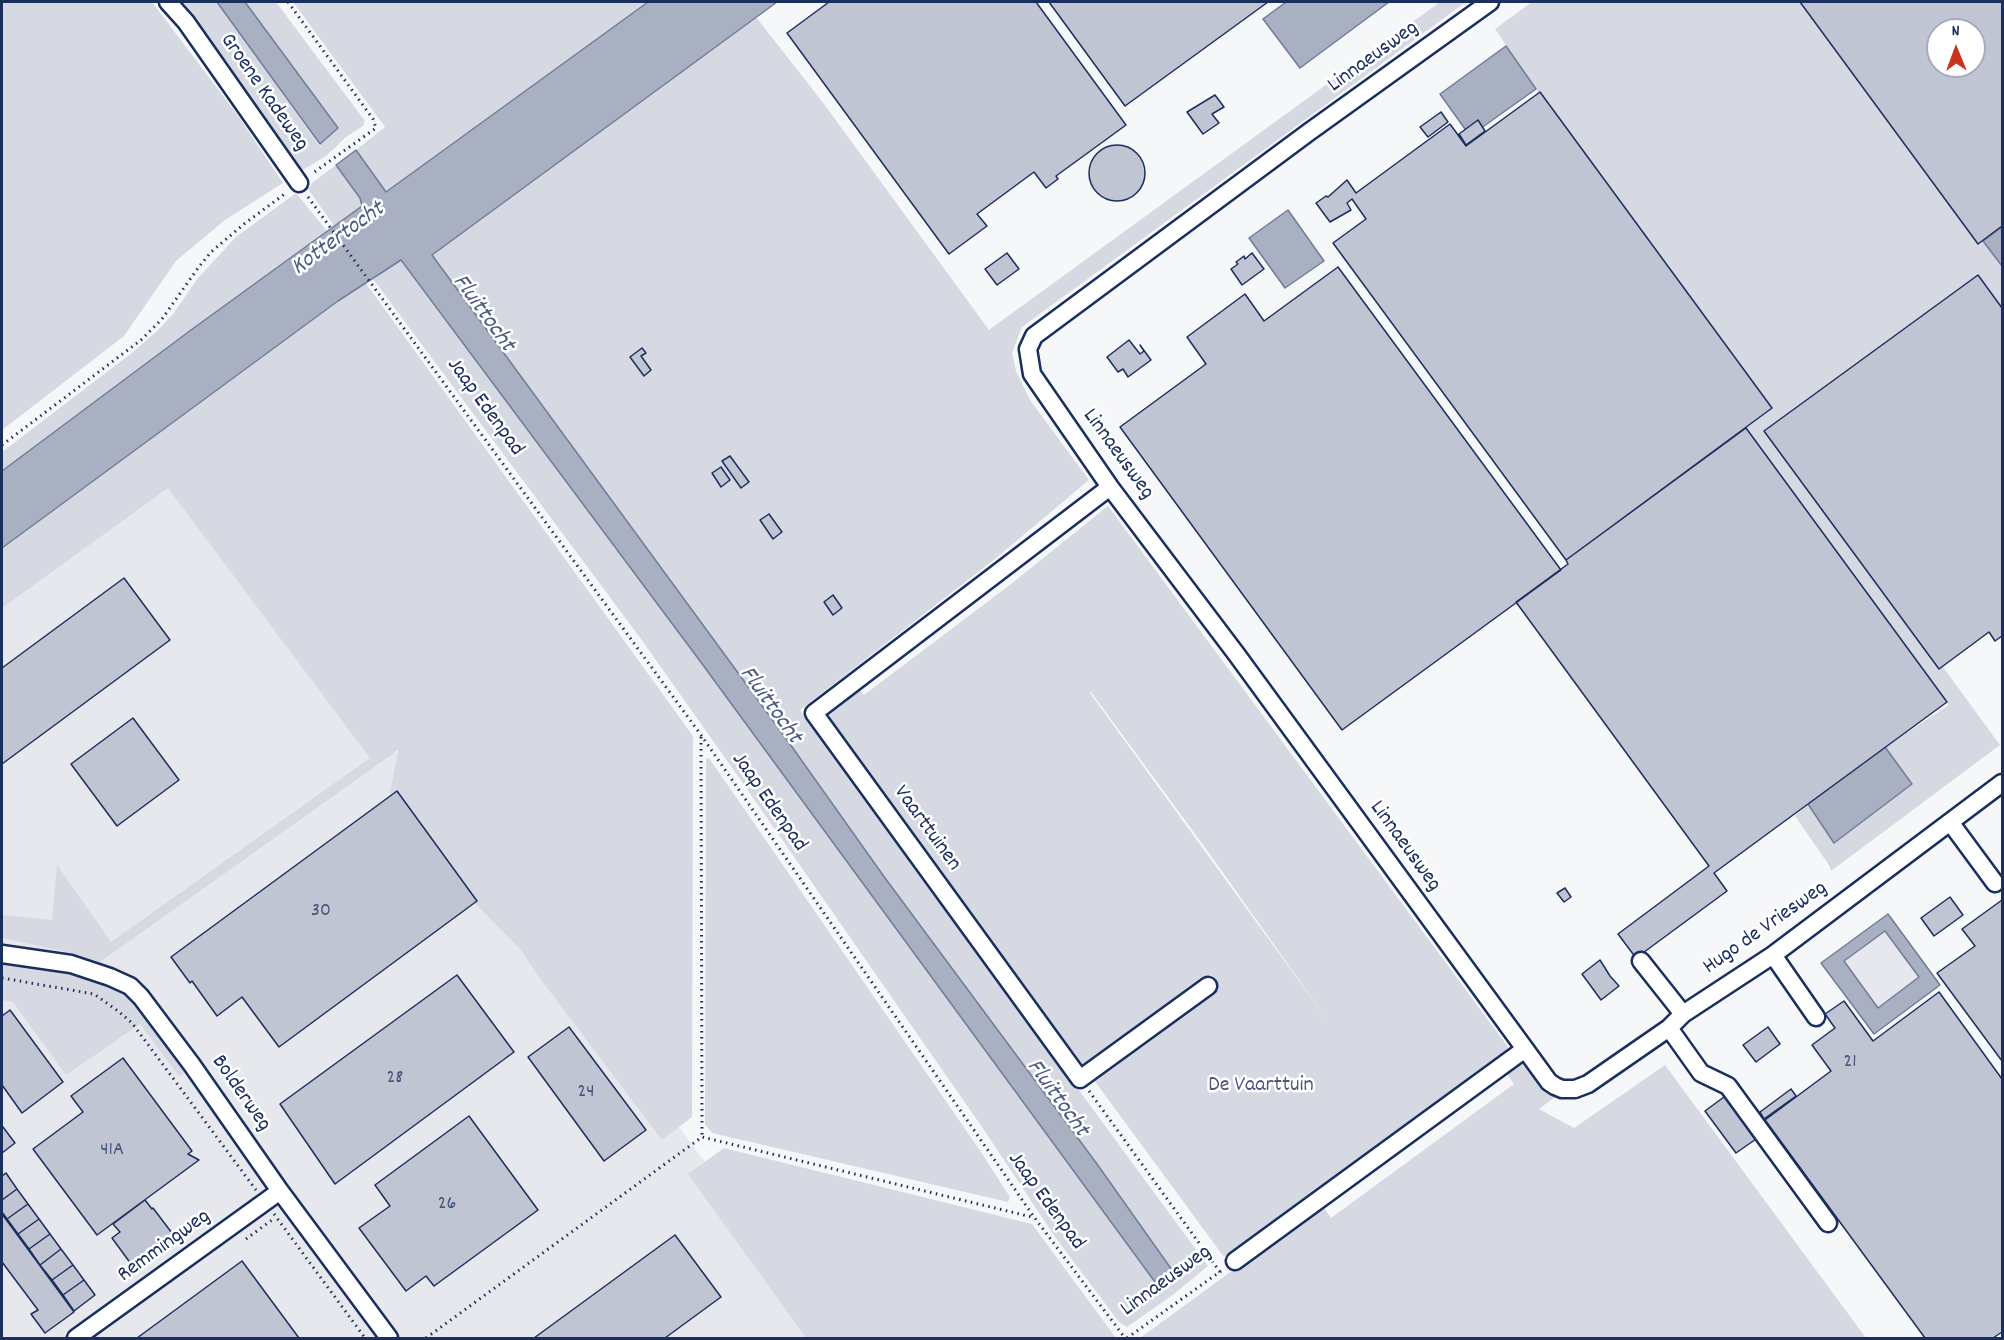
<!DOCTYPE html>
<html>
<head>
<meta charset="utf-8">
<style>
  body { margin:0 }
  #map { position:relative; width:2004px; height:1340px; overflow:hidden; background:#f6f7f9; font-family:Dekko,sans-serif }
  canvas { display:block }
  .frame { position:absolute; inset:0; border:3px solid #1b2f5e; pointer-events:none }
  .north { position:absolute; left:1926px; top:18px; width:60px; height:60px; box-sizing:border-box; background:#fff; border:2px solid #a4acbf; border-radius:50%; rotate:359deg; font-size:16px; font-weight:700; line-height:24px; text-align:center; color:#1b2f5e }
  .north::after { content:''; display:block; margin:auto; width:21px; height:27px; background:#c8321e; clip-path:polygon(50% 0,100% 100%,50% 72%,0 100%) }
</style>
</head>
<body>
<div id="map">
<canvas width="2004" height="1340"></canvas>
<div class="frame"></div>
<div class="north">N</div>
</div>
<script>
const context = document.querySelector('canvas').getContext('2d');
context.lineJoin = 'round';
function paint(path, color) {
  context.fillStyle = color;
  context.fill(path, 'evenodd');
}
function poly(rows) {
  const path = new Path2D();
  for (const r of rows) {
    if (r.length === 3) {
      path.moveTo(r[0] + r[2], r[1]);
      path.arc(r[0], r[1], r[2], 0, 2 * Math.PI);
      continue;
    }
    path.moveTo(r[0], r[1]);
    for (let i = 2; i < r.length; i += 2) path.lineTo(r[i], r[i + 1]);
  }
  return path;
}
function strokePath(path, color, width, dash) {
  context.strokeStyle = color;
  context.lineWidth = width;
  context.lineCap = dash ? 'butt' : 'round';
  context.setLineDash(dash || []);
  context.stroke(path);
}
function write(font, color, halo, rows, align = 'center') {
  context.font = font + ' Dekko,sans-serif';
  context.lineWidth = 5;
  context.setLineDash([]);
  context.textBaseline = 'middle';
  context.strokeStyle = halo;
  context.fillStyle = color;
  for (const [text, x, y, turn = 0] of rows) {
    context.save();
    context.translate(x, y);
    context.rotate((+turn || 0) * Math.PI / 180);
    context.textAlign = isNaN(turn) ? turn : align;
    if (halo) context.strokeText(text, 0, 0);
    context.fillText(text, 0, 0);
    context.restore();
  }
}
const built = poly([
  [137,409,838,1338,2,1338,2,508],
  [1885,931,1919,978,1878,1008,1844,961]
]);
const green = poly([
  [2,2,152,2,239,117,283,183,225,220,176,261,124,336,2,430],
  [174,2,217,2,321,148,320,144,337,128,243,2,276,2,365,121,363,126,346,137,326,156,298,173],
  [293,2,648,2,385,193,356,150,385,127],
  [1440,2,1466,2,1022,327,1012,353,1016,371,1030,400,1089,480,995,559,800,710,1208,1266,1174,1294,1127,1327,1119,1322,1055,1237,984,1130,742,782,641,639,373,279,400,260,700,661,1155,1282,1172,1270,1097,1164,885,878,785,737,431,255,756,17,824,104,989,330],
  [1532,2,1803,2,2002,266,2002,304,2001,305,1978,275,1769,429,2000,745,1831,871,1829,865,1795,816,1808,804,1834,843,1911,785,1885,747,1949,705,1743,426,1769,406,1536,89,1495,29],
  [336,165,360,198,362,206,335,227,308,189,313,182],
  [296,193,327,231,2,471,2,452,133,352,158,330,173,314,198,278,236,237],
  [365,282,693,736,692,1117,662,1140,539,977,521,950,472,900,390,793,398,750,100,962,72,953,2,938,2,915,52,920,57,865,111,942,370,758,168,488,2,608,2,548],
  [1108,506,1508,1047,1501,1058,1224,1257,819,706,853,681,864,695,1011,584],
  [1091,692,1209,853,1331,1025,1090,693],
  [709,758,981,1152,1010,1197,1008,1202,712,1133,705,1124,706,759],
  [2,961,67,970,116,987,143,1008,190,1069,179,1076,140,1024,66,1075,13,1002,2,1000],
  [1519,1062,1529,1065,1555,1097,1539,1109,1574,1128,1665,1065,1866,1338,1140,1338,1322,1205,1331,1218,1514,1084,1505,1071],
  [724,1148,1032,1224,1116,1338,806,1338,688,1174]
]);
const water = poly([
  [217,2,245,2,338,128,320,144,217,2],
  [648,2,777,2,432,255,785,737,885,878,1097,1164,1172,1270,1155,1282,700,661,401,260,338,301,2,548,2,471,191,330,362,206,360,198,336,165,356,150,386,192,648,2],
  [1286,2,1389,2,1300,68,1263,19,1286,2],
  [1506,46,1536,89,1470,136,1440,94,1506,46],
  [1288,210,1324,261,1285,288,1249,238,1288,210],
  [2002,227,2002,266,1983,241,2002,227],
  [1885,747,1912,784,1834,843,1808,804,1885,747],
  [1888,914,1940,985,1874,1034,1821,963,1888,914],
  [1885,931,1919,977,1878,1008,1844,961,1885,931]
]);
const building = poly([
  [829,2,1036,2,1126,125,1056,176,1058,179,1046,188,1034,172,977,214,987,226,949,254,787,33,829,2],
  [1049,2,1268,2,1125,106,1049,2],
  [1800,2,2002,2,2002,226,1978,244,1800,2],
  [1938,30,1974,30,1974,66,1938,66,1938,30],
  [1540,92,1772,408,1566,560,1333,243,1366,219,1352,199,1347,203,1351,210,1330,222,1316,203,1326,196,1328,197,1347,180,1356,193,1450,124,1466,146,1540,92],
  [1215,95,1224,107,1212,114,1219,123,1203,134,1187,112,1215,95],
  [1441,112,1448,122,1428,137,1420,127,1441,112],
  [1478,120,1485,131,1466,145,1459,134,1478,120],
  [1117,173,28],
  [1007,253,1019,269,997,285,985,269,1007,253],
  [1252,253,1264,269,1242,285,1231,269,1238,264,1236,262,1244,256,1245,259,1252,253],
  [1338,267,1561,570,1342,730,1120,427,1206,364,1187,337,1245,294,1264,321,1338,267],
  [1978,275,2002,308,2002,636,1995,641,1989,632,1939,669,1764,431,1978,275],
  [1129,340,1140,354,1144,351,1140,345,1151,360,1128,377,1123,369,1118,372,1107,357,1129,340],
  [642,348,646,353,641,356,651,370,644,376,630,357,642,348],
  [1746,428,1947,702,1714,873,1727,891,1636,958,1618,934,1709,866,1516,602,1568,564,1566,560,1746,428],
  [730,456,749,482,741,488,722,461,730,456],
  [721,467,730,480,721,487,712,473,721,467],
  [769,514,782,532,773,539,760,520,769,514],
  [124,578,170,640,2,764,2,668,124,578],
  [833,595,842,608,833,615,824,602,833,595],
  [133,718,179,780,117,826,71,764,133,718],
  [397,791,477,901,279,1047,242,997,217,1016,192,981,190,983,171,957,397,791],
  [1565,888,1571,897,1564,902,1557,893,1565,888],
  [1950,897,1963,915,1934,936,1921,918,1950,897],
  [2002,900,2002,1061,1937,973,1975,946,1962,929,2002,900],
  [1600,960,1610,976,1619,986,1601,1000,1582,974,1600,960],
  [457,975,514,1052,335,1184,280,1104,457,975],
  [1939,992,2002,1079,2002,1332,1993,1338,1925,1338,1765,1120,1831,1071,1812,1045,1835,1028,1825,1014,1844,1001,1873,1041,1939,992],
  [10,1010,63,1082,22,1113,2,1085,2,1016,10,1010],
  [569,1027,646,1130,604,1161,528,1057,569,1027],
  [1768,1027,1780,1044,1756,1062,1743,1045,1768,1027],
  [123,1058,192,1151,188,1154,199,1160,97,1235,33,1149,83,1112,71,1096,123,1058],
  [1791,1089,1796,1096,1764,1119,1760,1112,1791,1089],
  [1728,1094,1759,1137,1736,1153,1705,1111,1728,1094],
  [469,1116,538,1210,434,1286,426,1276,406,1291,359,1228,390,1206,375,1185,469,1116],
  [3,1127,15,1143,2,1153,2,1129,3,1127],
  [6,1173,17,1189,2,1200,2,1176,6,1173],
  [17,1189,28,1204,7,1219,2,1212,2,1200,17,1189],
  [145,1200,152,1209,153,1208,175,1237,134,1268,112,1238,120,1232,113,1224,145,1200],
  [28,1204,39,1219,18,1234,7,1219,28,1204],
  [2,1214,74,1312,45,1333,31,1314,38,1310,2,1262,2,1214],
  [39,1219,50,1234,29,1249,18,1234,39,1219],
  [50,1234,61,1249,40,1265,29,1249,50,1234],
  [675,1235,721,1297,665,1338,534,1338,675,1235],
  [61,1249,73,1265,52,1280,40,1265,61,1249],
  [242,1261,299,1338,137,1338,242,1261],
  [73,1265,84,1280,63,1295,52,1280,73,1265],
  [84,1280,95,1295,74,1311,63,1295,84,1280]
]);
const path = poly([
  [288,2,373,119,376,128,313,173],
  [308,197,701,735,1034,1217,1125,1338],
  [2,445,141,340,162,319,198,268,211,252,244,224,286,193],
  [701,737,702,1137],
  [2,978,94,994,118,1011,132,1023,256,1190],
  [1089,1091,1220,1272],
  [274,1214,365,1338],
  [246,1239,272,1220],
  [426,1338,702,1137,1032,1217],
  [1127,1338,1221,1271]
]);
const minor = poly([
  [168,2,186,22,299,183],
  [1490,2,1309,132,1034,336,1028,349,1032,374,1110,487,1237,655,1525,1049,1549,1082,1555,1086,1562,1089,1575,1089,1588,1084,1669,1028,1683,1014,1773,955,2002,783],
  [1110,487,814,713,1080,1079,1208,986],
  [1950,822,1995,883],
  [2,954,71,964,110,977,130,986,141,997,192,1065,280,1191,389,1338],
  [1773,955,1816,1017],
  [1641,961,1683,1014],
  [1669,1028,1701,1073,1728,1086,1828,1223],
  [1235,1261,1525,1049],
  [76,1338,280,1191]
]);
const numberNames = [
  ["30",321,912],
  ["21",1850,1063],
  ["28",395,1079],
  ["24",586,1093],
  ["41A",112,1151],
  ["26",447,1205]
];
const streetNames = [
  ["Linnaeusweg",1374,58,-36],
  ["Groene Kadeweg",263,93,55],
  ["Jaap Edenpad",484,408,54],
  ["Linnaeusweg",1117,455,54],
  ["Jaap Edenpad",768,803,55],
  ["Vaarttuinen",926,829,54],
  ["Linnaeusweg",1404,847,54],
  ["Hugo de Vriesweg",1766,929,-35],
  ["Bolderweg",240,1094,55],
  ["Jaap Edenpad",1045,1202,54],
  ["Remmingweg",165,1247,-36],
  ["Linnaeusweg",1167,1282,-36]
];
const parkNames = [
  ["De Vaarttuin",1261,1087]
];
const waterNames = [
  ["Kottertocht",339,240,-36],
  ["Fluittocht",482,314,54],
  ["Fluittocht",769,706,54],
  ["Fluittocht",1056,1099,54]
];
paint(built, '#e6e8ee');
paint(green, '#d6d9e2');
paint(water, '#a9b0c1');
strokePath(water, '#707c99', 1.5);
paint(building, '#c0c4d3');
strokePath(building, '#1b2f5e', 1.5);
strokePath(minor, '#1b2f5e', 21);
strokePath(path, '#1b2f5e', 3, [1.5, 4.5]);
strokePath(minor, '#fff', 16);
write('20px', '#44547b', null, numberNames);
write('22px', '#1b2f5e', '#fff', streetNames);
write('22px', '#4a5a7f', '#fff', parkNames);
write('italic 24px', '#4d5c81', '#fff', waterNames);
</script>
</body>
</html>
